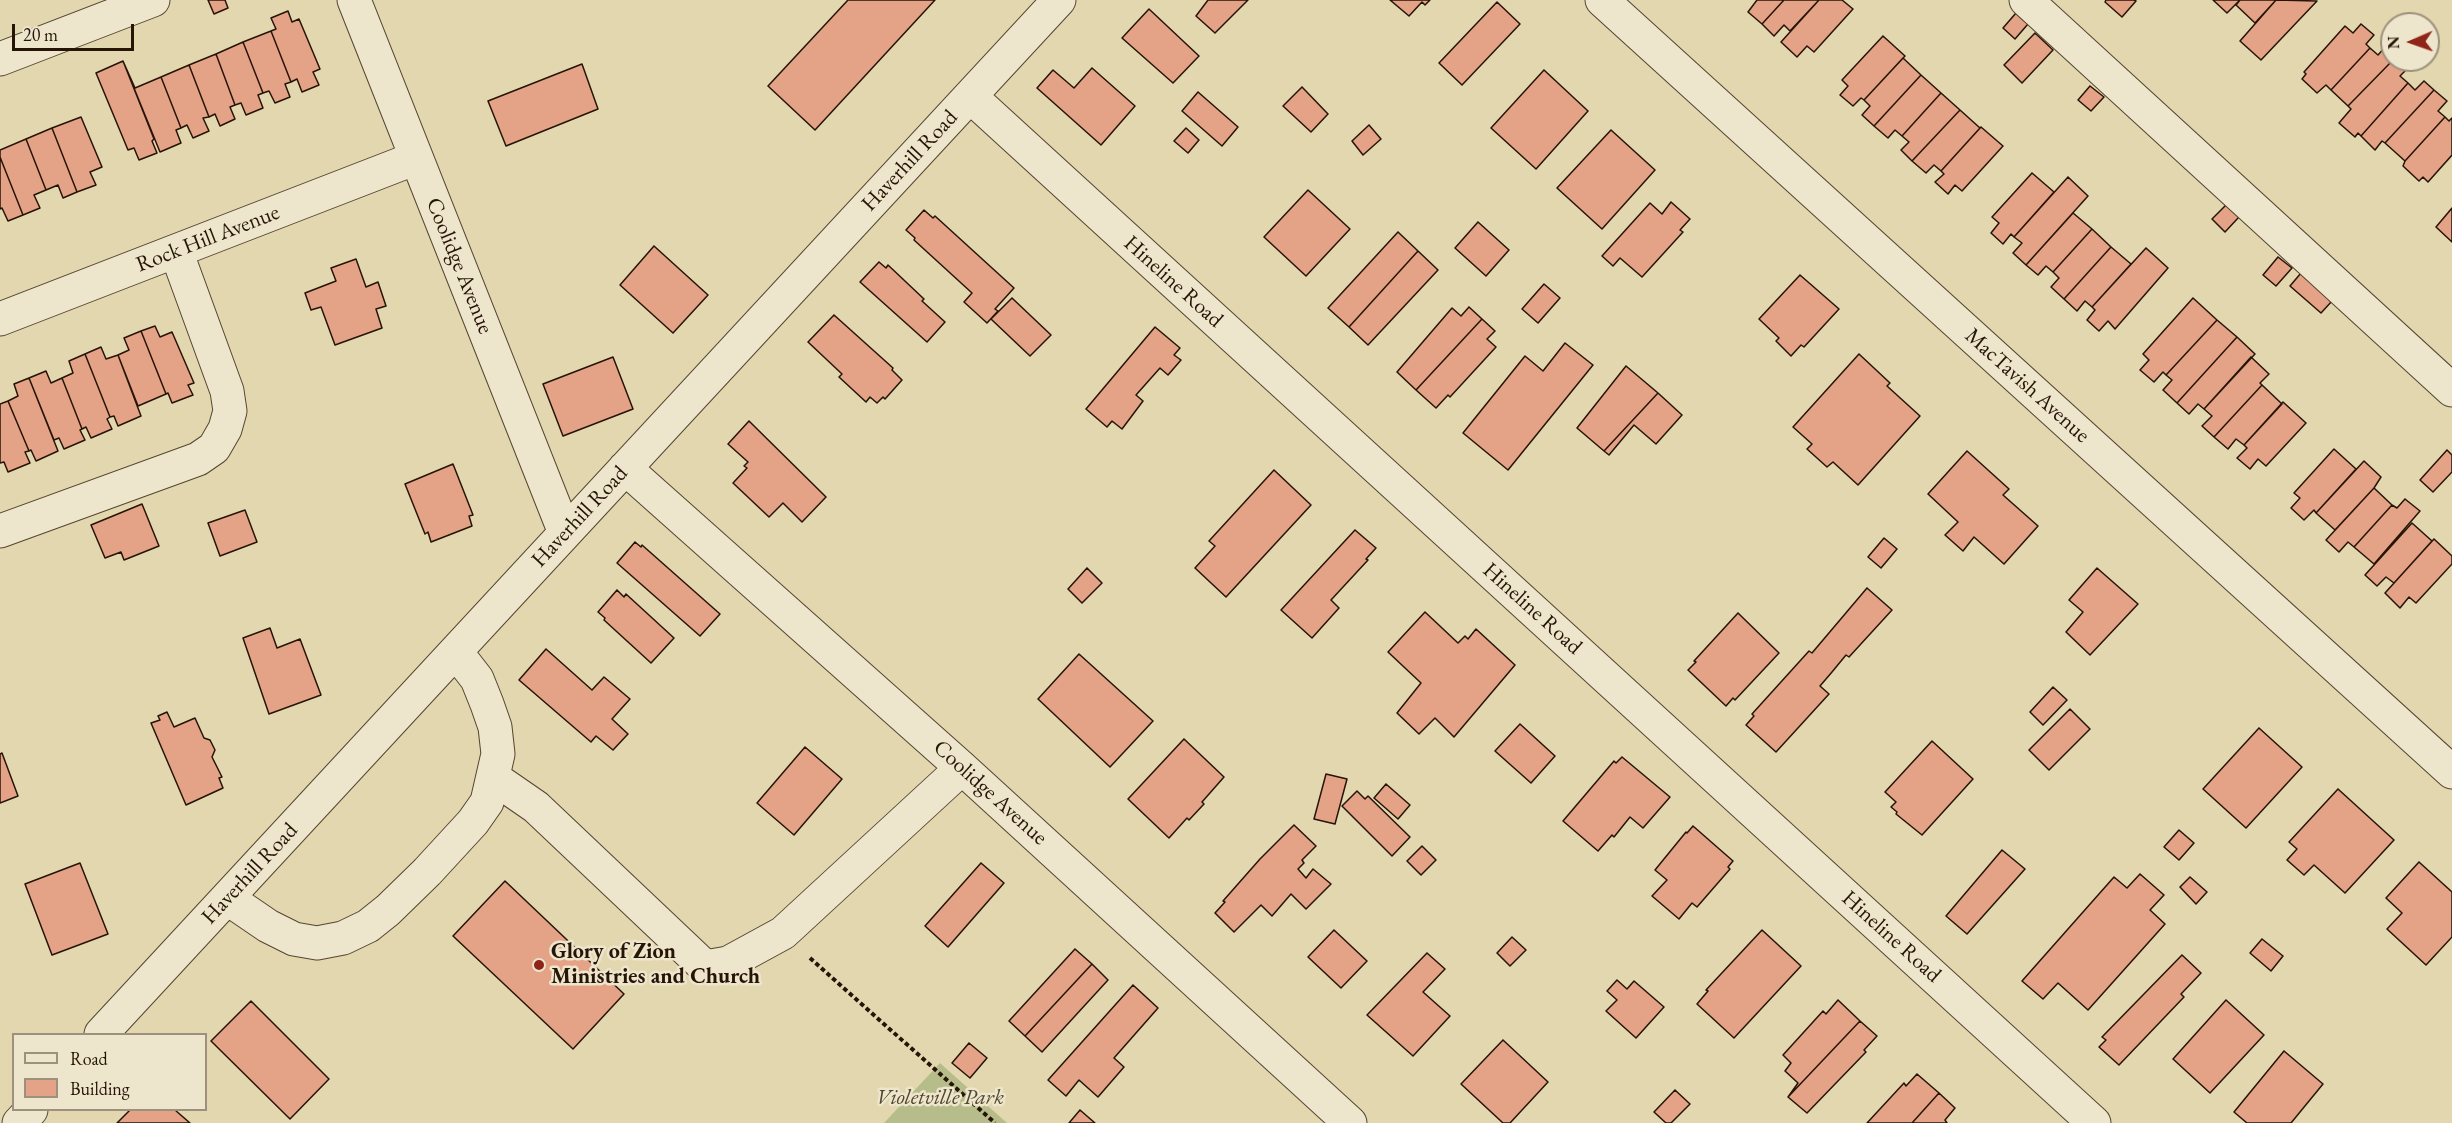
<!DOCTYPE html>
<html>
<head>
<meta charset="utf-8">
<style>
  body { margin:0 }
  #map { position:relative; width:2452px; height:1123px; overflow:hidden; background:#e3d7b0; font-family:"EB Garamond",serif }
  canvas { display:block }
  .legend { position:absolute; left:12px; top:1033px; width:195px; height:78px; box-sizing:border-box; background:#ede5cc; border:2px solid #9d917d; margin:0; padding:8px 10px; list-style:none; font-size:18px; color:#261406 }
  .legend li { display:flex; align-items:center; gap:12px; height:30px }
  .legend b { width:30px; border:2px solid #9d917d }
  .north { position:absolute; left:2380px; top:12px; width:60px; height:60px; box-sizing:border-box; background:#ede5cc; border:2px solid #9d917d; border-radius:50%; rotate:268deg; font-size:16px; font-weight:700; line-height:24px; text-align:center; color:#261406 }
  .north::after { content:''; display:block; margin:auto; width:21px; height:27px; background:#8f2418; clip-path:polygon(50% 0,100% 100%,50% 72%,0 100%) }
  .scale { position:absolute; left:12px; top:24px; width:122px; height:27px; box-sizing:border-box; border:3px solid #261406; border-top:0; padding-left:8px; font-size:18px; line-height:21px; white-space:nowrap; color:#261406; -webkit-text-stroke:4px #ede5cc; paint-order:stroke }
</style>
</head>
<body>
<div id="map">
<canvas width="2452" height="1123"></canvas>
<ul class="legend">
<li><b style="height:8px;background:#ede5cc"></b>Road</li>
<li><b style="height:16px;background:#e4a287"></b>Building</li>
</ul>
<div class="north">N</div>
<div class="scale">20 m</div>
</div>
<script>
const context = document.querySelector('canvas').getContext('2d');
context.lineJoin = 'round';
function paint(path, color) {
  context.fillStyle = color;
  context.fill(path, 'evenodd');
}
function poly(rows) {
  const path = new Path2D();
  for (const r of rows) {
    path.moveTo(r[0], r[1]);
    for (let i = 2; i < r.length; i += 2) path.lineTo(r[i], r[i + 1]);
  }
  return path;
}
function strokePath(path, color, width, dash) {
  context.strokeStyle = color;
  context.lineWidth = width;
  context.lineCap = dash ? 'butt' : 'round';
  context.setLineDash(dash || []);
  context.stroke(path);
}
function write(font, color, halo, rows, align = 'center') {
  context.font = font + ' "EB Garamond",serif';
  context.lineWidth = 5;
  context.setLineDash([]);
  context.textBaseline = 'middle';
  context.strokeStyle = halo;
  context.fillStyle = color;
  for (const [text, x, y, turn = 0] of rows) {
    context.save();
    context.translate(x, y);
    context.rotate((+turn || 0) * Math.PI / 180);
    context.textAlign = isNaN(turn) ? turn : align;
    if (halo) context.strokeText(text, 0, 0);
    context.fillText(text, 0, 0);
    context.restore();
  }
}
const green = poly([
  [940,1063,1007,1123,884,1123]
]);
const building = poly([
  [208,0,225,0,228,8,214,14,208,0],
  [848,0,935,0,815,130,768,86,848,0],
  [1208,0,1248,0,1215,33,1196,16,1208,0],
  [1390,0,1430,0,1425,5,1422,2,1409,16,1390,0],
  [1757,0,1784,0,1762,24,1748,12,1757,0],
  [1784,0,1819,0,1790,31,1784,25,1774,36,1762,24,1784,0],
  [1819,0,1842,0,1853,9,1814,52,1807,46,1797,57,1781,42,1819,0],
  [2106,0,2134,0,2136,1,2122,17,2105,2,2106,0],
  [2213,0,2240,0,2227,13,2213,0],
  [2240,0,2276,0,2255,23,2236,5,2240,0],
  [2276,0,2317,1,2261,60,2240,41,2276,0],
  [1497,2,1520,24,1462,85,1439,63,1497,2],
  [1149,9,1199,56,1173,83,1122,38,1149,9],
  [288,11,292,22,299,19,320,69,313,72,319,85,302,92,297,79,291,82,271,31,276,29,271,18,288,11],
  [2016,13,2028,24,2015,39,2003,28,2016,13],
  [2361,24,2374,35,2366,44,2370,48,2331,90,2326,85,2317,93,2302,79,2306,74,2304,72,2345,26,2353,33,2361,24],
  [271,31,291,82,285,84,290,97,275,103,269,91,263,93,243,42,271,31],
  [2035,33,2053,50,2022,83,2004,65,2035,33],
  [1883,36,1905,56,1864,100,1861,98,1853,106,1840,95,1848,86,1842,80,1883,36],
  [243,42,263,93,258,95,263,108,246,115,241,103,235,105,216,54,243,42],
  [2386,46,2392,52,2393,60,2348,106,2331,90,2370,48,2378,55,2386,46],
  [216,54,235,105,230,107,235,119,220,126,215,114,209,117,189,65,216,54],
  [1903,58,1921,75,1874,126,1862,115,1870,106,1864,100,1903,58],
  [2393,60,2401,60,2409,67,2400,76,2408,83,2361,136,2358,133,2355,137,2339,123,2351,109,2348,106,2393,60],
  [123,61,135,88,161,77,181,128,176,130,181,143,160,152,123,61],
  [123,61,154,139,152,141,157,153,139,160,134,148,128,150,96,73,123,61],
  [582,64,598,109,506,146,488,101,582,64],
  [189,65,209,117,203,118,209,131,193,138,187,125,181,128,161,77,189,65],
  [1092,68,1135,106,1101,145,1037,88,1053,70,1074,88,1092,68],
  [1544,70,1588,111,1536,169,1491,128,1544,70],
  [1921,75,1941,93,1902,136,1895,130,1888,138,1874,126,1921,75],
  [2424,81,2434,90,2385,143,2382,141,2375,150,2361,136,2408,83,2415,90,2424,81],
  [2090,86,2104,97,2091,111,2078,100,2090,86],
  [1302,87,1328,114,1311,132,1283,106,1302,87],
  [2434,90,2447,101,2438,111,2445,117,2405,161,2385,143,2434,90],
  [1198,92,1238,127,1222,146,1182,111,1198,92],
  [1941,93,1960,110,1912,161,1901,150,1909,142,1902,136,1941,93],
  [1960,110,1980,128,1941,171,1934,165,1926,173,1912,161,1960,110],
  [81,117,102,167,90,172,96,185,77,192,52,128,81,117],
  [2445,117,2449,121,2452,118,2452,155,2428,182,2423,177,2419,181,2403,166,2405,161,2445,117],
  [1369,125,1381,139,1363,155,1352,141,1369,125],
  [1981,127,2003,146,1962,191,1955,185,1948,194,1935,182,1944,174,1941,171,1981,127],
  [52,128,77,192,63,198,58,185,46,190,26,139,52,128],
  [1186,128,1199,140,1188,153,1174,141,1186,128],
  [1611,130,1655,170,1602,229,1557,188,1611,130],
  [26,139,46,190,34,195,40,208,23,215,0,157,0,150,26,139],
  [0,157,23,215,8,221,2,208,0,209,0,157],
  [2032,173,2054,192,2014,237,2011,234,2003,244,1991,233,1999,223,1992,217,2032,173],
  [2068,177,2088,196,2026,265,2013,253,2022,243,2014,237,2068,177],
  [1308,190,1350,229,1306,276,1264,237,1308,190],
  [1671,202,1690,219,1680,230,1683,232,1642,277,1620,258,1613,266,1602,256,1650,203,1662,214,1671,202],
  [2227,204,2239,217,2225,232,2212,219,2227,204],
  [2452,208,2452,242,2436,227,2452,208],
  [924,210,933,218,935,216,1014,288,995,309,998,311,987,323,964,302,972,293,914,240,915,238,906,230,924,210],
  [2073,213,2092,229,2053,272,2046,266,2038,275,2026,265,2073,213],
  [1478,222,1509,250,1486,276,1455,248,1478,222],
  [2092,229,2111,247,2064,299,2051,287,2059,278,2053,272,2092,229],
  [1398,232,1418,251,1349,327,1328,308,1398,232],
  [654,246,708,295,673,333,620,285,654,246],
  [2111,247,2131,264,2092,307,2085,301,2077,311,2064,299,2111,247],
  [2146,248,2168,268,2115,329,2108,321,2099,331,2087,320,2095,310,2092,307,2146,248],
  [1418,251,1438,270,1368,345,1349,327,1418,251],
  [2278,257,2292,268,2276,286,2263,275,2278,257],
  [356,259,366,287,378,282,386,306,376,309,382,328,335,345,321,307,311,310,305,293,336,281,331,268,356,259],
  [879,262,886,268,888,265,924,299,922,301,945,322,927,342,860,282,879,262],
  [2301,273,2332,301,2321,313,2290,286,2301,273],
  [1800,275,1839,309,1804,347,1801,345,1791,356,1776,341,1779,338,1759,319,1800,275],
  [1544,284,1560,298,1538,323,1522,309,1544,284],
  [1012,298,1051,335,1030,356,991,319,1012,298],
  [2193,298,2217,320,2166,375,2163,372,2154,382,2140,370,2149,360,2143,354,2193,298],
  [1469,307,1482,319,1416,390,1397,372,1452,308,1461,316,1469,307],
  [834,315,893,368,892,370,902,380,885,399,883,397,877,403,870,397,866,402,839,377,842,374,808,342,834,315],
  [1482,319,1495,331,1487,339,1496,347,1450,397,1448,395,1436,408,1416,390,1482,319],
  [2217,320,2237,337,2177,403,2163,390,2172,380,2166,375,2217,320],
  [155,326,160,337,172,332,194,383,188,385,193,395,172,403,168,393,166,394,141,331,155,326],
  [1155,327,1180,348,1174,355,1181,360,1168,375,1160,368,1136,395,1143,401,1122,429,1112,421,1107,427,1086,409,1155,327],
  [141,331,166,394,138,406,118,355,129,350,124,338,141,331],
  [2237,337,2255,354,2204,409,2198,404,2189,414,2177,403,2237,337],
  [1565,343,1593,365,1508,470,1463,433,1525,356,1543,371,1565,343],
  [101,347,106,359,118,355,141,416,118,426,114,416,110,417,85,354,101,347],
  [85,354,110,417,107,419,112,429,91,438,86,427,82,429,62,378,73,373,69,361,85,354],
  [1859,354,1890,383,1887,386,1920,416,1858,485,1833,462,1827,467,1807,449,1812,444,1793,427,1859,354],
  [613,357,633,409,563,436,543,384,613,357],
  [2251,357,2269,374,2260,383,2262,385,2214,437,2202,426,2212,416,2204,409,2251,357],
  [1626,366,1658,393,1604,451,1577,428,1626,366],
  [46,371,51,383,62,378,82,429,80,430,85,440,64,449,59,438,54,440,29,378,46,371],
  [29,378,58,451,36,461,31,450,29,451,8,401,18,396,14,384,29,378],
  [2262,385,2282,404,2244,445,2236,439,2228,449,2214,437,2262,385],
  [1658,393,1682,415,1656,444,1634,425,1609,455,1604,451,1658,393],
  [8,401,29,451,25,452,30,463,8,472,4,462,0,463,0,404,8,401],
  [2283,402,2306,423,2266,466,2258,459,2250,469,2237,458,2247,448,2244,445,2283,402],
  [749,421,826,497,802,522,783,503,769,517,733,483,747,468,744,466,748,462,728,444,749,421],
  [2334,449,2356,469,2316,513,2314,510,2304,520,2291,508,2300,498,2294,493,2334,449],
  [2447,450,2452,455,2452,472,2433,492,2420,480,2447,450],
  [1967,451,2009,489,2003,495,2038,526,2004,564,1974,537,1963,551,1945,535,1958,522,1928,494,1967,451],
  [2364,461,2381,477,2374,488,2335,530,2316,513,2364,461],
  [453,464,473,515,469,516,472,526,431,542,428,532,425,534,405,484,453,464],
  [1274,470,1311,505,1226,597,1195,568,1215,546,1209,541,1274,470],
  [2374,488,2392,505,2354,547,2348,542,2339,552,2326,540,2374,488],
  [2405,499,2420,511,2374,564,2354,547,2392,505,2397,508,2405,499],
  [142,504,159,546,124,560,121,552,105,558,91,525,142,504],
  [245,510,257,542,220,556,208,523,245,510],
  [2412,523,2432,541,2394,583,2386,577,2377,586,2365,575,2412,523],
  [1355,530,1376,548,1366,559,1368,560,1331,600,1339,608,1312,638,1281,610,1355,530],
  [1884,538,1897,549,1881,568,1868,557,1884,538],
  [2434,539,2452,556,2452,564,2416,603,2409,597,2400,608,2385,593,2434,539],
  [635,542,641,547,642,545,720,614,700,636,617,563,635,542],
  [1087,568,1102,583,1082,603,1068,589,1087,568],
  [2097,568,2138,604,2090,655,2066,632,2083,612,2069,600,2097,568],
  [1867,588,1892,610,1849,657,1846,655,1832,672,1820,686,1829,694,1776,752,1746,725,1754,716,1752,714,1809,651,1812,653,1867,588],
  [617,590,624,597,626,594,674,638,651,663,604,620,605,618,598,612,617,590],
  [1425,612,1458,643,1465,636,1468,639,1476,629,1515,665,1454,737,1435,718,1419,734,1397,713,1421,683,1388,652,1425,612],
  [1738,613,1779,653,1735,700,1733,698,1726,706,1688,670,1696,662,1694,661,1738,613],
  [270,628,277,648,300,639,321,695,269,714,243,638,270,628],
  [546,649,592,690,604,677,630,699,612,719,628,734,613,750,596,736,591,742,519,680,546,649],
  [1079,654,1153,721,1110,767,1038,699,1079,654],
  [2053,687,2067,700,2043,725,2030,712,2053,687],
  [2070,709,2090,729,2049,770,2029,750,2070,709],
  [167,712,174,727,195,718,204,738,210,740,215,750,212,757,222,777,219,778,223,788,186,805,151,723,160,720,158,716,167,712],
  [1520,724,1555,756,1531,783,1495,751,1520,724],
  [2259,728,2302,767,2246,828,2203,789,2259,728],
  [1184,739,1224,777,1202,802,1204,804,1189,820,1187,818,1169,838,1128,799,1184,739],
  [1932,741,1973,779,1922,835,1896,814,1897,812,1891,807,1896,802,1885,792,1932,741],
  [805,747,842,779,794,835,757,803,805,747],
  [2,753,18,796,0,803,0,754,2,753],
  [1622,757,1670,797,1643,828,1630,817,1614,837,1612,835,1598,851,1563,821,1614,761,1616,763,1622,757],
  [1326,774,1347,779,1335,824,1314,819,1326,774],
  [1386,784,1410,805,1398,819,1374,798,1386,784],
  [2338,789,2394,840,2345,893,2314,865,2304,875,2287,860,2297,849,2289,842,2338,789],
  [1357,791,1365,799,1368,796,1410,837,1392,856,1342,806,1357,791],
  [1294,825,1316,846,1302,860,1304,863,1298,869,1306,878,1313,869,1331,884,1306,909,1291,894,1272,916,1261,905,1234,932,1215,913,1225,902,1223,901,1260,859,1294,825],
  [1693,826,1733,861,1728,867,1730,869,1697,907,1692,903,1679,919,1652,896,1667,880,1655,870,1686,832,1687,833,1693,826],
  [2179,830,2194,843,2179,860,2164,847,2179,830],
  [1422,846,1436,860,1421,875,1407,861,1422,846],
  [2002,850,2025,869,1967,934,1946,916,2002,850],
  [2419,862,2452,892,2452,937,2426,965,2387,929,2402,913,2386,898,2419,862],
  [80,863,108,934,52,955,25,884,80,863],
  [981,863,1004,883,948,947,925,926,981,863],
  [2140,874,2164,895,2150,910,2165,924,2088,1010,2058,983,2043,999,2022,981,2114,877,2127,888,2140,874],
  [2190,877,2207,892,2196,904,2180,887,2190,877],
  [505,881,624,994,573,1049,453,936,505,881],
  [1334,930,1367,961,1341,988,1308,957,1334,930],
  [1762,930,1801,966,1734,1038,1697,1004,1708,991,1706,990,1762,930],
  [1512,937,1526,950,1510,966,1497,953,1512,937],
  [2262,939,2283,956,2271,971,2250,953,2262,939],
  [1075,949,1092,964,1025,1036,1009,1021,1075,949],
  [1427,953,1445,969,1423,992,1450,1016,1413,1056,1367,1015,1427,953],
  [2182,955,2201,973,2181,994,2184,997,2119,1065,2099,1047,2106,1040,2102,1037,2182,955],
  [1092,964,1108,980,1042,1052,1025,1036,1092,964],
  [1617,980,1627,989,1634,981,1664,1007,1636,1038,1606,1011,1617,1000,1607,991,1617,980],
  [1133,985,1158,1008,1114,1058,1124,1067,1098,1097,1079,1080,1066,1096,1048,1080,1133,985],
  [1838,1000,1860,1021,1788,1097,1798,1083,1785,1071,1791,1063,1783,1055,1823,1011,1826,1014,1838,1000],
  [2226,1000,2264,1035,2210,1093,2173,1059,2226,1000],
  [251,1001,329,1079,290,1119,211,1041,251,1001],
  [1860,1021,1877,1036,1864,1050,1866,1052,1807,1113,1788,1097,1860,1021],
  [1503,1040,1548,1082,1510,1123,1503,1123,1461,1084,1503,1040],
  [969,1043,987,1058,970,1078,952,1063,969,1043],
  [2284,1051,2323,1084,2291,1123,2247,1123,2234,1112,2284,1051],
  [1917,1074,1939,1093,1912,1123,1867,1123,1904,1083,1906,1086,1917,1074],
  [1675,1090,1690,1104,1671,1123,1666,1123,1654,1112,1675,1090],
  [1939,1093,1955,1108,1945,1120,1947,1123,1912,1123,1939,1093],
  [130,1110,175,1110,190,1123,117,1123,130,1110],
  [1080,1110,1095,1123,1069,1123,1080,1110]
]);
const path = poly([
  [810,958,995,1123]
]);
const minor = poly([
  [354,0,565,533],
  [1602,0,2452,772],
  [2026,0,2452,390],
  [0,59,153,0],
  [970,96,2094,1123],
  [0,319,416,158],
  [625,468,962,768,1350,1123],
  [0,531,198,459,214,448,225,429,230,411,227,391,176,251],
  [494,778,536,807,705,967,728,963,783,933,962,768],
  [227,898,268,926,294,939,317,943,343,938,368,926,388,910,427,872,473,822,487,802,498,754,495,727,487,704,477,679,456,652],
  [101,1034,1059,0],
  [19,1123,31,1110]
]);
const markers = [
  [539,965,6,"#8f2418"]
];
const streetNames = [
  ["Haverhill Road",910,161,-47],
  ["Rock Hill Avenue",208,239,-21],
  ["Coolidge Avenue",459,266,68],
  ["Hineline Road",1173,282,42],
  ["MacTavish Avenue",2027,386,42],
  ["Haverhill Road",580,517,-47],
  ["Hineline Road",1532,609,42],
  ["Coolidge Avenue",990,793,42],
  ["Haverhill Road",250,874,-47],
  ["Hineline Road",1891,937,42]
];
const poiNames = [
  ["Glory of Zion",551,952],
  ["Ministries and Church",551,977]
];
const parkNames = [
  ["Violetville Park",940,1098]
];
paint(green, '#b6bd8a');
paint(building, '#e4a287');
strokePath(building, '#261406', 1.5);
strokePath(minor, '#554530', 35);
strokePath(path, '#261406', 4, [4.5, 3]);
strokePath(minor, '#ede5cc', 33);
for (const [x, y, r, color] of markers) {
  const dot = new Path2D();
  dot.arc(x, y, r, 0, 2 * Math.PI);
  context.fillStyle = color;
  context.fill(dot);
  strokePath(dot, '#ede5cc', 2);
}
write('22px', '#261406', '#ede5cc', streetNames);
write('bold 22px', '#261406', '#ede5cc', poiNames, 'left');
write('italic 22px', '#51472e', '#ede5cc', parkNames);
</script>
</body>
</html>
